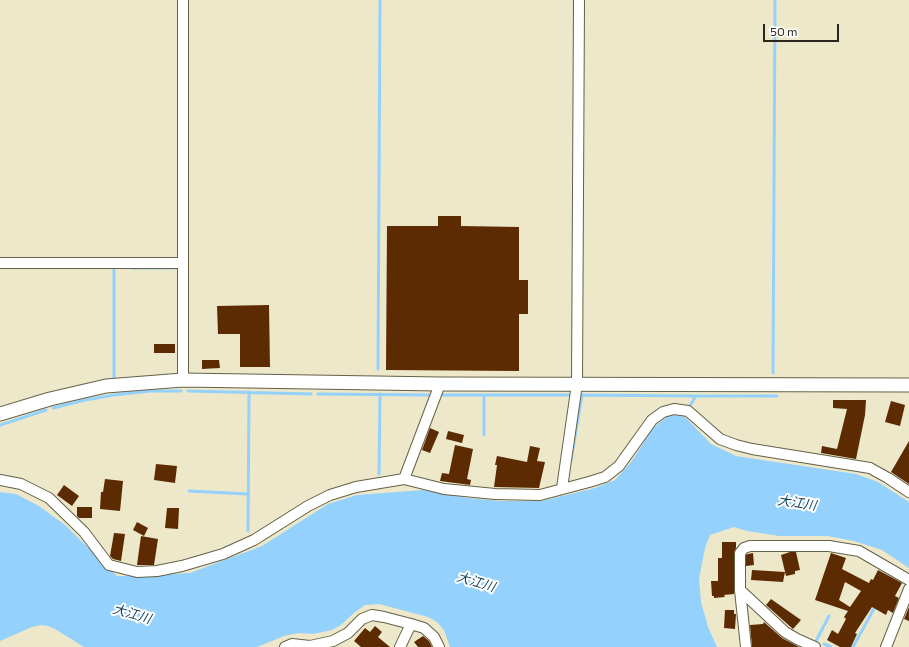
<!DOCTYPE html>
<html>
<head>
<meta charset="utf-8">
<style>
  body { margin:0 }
  #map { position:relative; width:909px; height:647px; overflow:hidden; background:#ede8ca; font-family:Commissioner,sans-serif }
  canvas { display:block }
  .scale { position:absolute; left:763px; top:24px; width:76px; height:18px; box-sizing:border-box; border:2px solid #29271c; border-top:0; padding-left:5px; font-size:12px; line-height:14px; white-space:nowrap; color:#29271c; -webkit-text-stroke:3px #fff; paint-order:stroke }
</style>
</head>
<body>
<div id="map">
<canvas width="909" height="647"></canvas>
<div class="scale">50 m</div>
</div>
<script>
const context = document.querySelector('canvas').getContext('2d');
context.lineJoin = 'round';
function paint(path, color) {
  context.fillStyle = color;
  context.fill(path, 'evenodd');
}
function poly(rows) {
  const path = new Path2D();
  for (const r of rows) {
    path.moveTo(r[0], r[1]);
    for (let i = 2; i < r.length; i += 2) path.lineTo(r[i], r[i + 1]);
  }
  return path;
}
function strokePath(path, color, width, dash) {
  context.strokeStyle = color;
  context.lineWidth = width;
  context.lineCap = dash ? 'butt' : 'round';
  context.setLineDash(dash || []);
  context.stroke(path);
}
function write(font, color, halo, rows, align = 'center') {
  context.font = font + ' Commissioner,"Noto Sans JP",sans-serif';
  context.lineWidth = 4;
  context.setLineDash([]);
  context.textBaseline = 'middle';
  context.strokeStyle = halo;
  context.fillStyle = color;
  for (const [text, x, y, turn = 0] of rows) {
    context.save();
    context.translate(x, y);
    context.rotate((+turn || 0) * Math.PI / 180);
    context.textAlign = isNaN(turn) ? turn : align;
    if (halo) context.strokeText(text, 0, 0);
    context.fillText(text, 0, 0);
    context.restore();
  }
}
const water = poly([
  [670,414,685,417,711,444,736,456,856,474,878,482,909,502,909,568,882,550,854,541,827,536,779,536,747,531,734,527,710,535,705,548,699,579,701,602,708,627,717,647,450,647,444,630,437,622,428,617,379,604,365,605,355,612,341,625,332,630,313,634,299,633,284,636,257,647,84,647,55,629,48,626,42,625,32,627,0,641,0,492,16,494,39,506,65,525,117,576,140,576,190,573,262,546,328,504,357,495,423,490,468,498,500,501,542,501,595,488,615,480,632,461,652,429]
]);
const stream = poly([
  [132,268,174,268],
  [378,369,380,0],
  [773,373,775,0],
  [114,378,114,268],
  [188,391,311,394],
  [318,394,430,395],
  [440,395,571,395],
  [581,395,696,396],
  [689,407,696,396,777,396],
  [53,408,85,400,114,395,150,391,181,391],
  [0,425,46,410],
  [484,435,484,395],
  [571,460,582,395],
  [379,474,380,394],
  [189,491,248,494],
  [248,531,249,392],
  [816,641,829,616],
  [824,644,831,647],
  [853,647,876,605]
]);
const building = poly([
  [438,216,461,216,461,226,519,227,519,280,528,280,528,314,519,314,519,371,386,370,387,226,438,226],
  [269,305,270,367,240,367,240,334,218,334,217,306],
  [154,344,175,344,175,353,154,353],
  [202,360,219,360,220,368,202,369],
  [833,400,866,400,865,415,856,459,821,453,822,446,837,449,847,409,833,408],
  [891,401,905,405,900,426,885,422],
  [430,428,439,432,430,453,422,450],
  [448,431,464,435,462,443,446,439],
  [909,441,909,484,891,472],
  [455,445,473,449,467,479,471,480,470,485,440,481,442,473,449,474],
  [530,446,540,448,537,461,545,462,539,488,494,487,497,465,495,465,497,456,527,462],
  [156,464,177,466,175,483,154,480],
  [105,479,123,481,120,511,100,509,101,492,103,492],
  [64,485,79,496,72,506,57,495],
  [77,507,92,507,92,518,79,518,77,516],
  [167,508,179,508,178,529,165,528],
  [137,522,148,528,144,536,133,530],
  [114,533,125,534,121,561,113,559,110,556],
  [141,536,158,539,154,565,137,565],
  [722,542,736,542,736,548,734,553,734,594,724,595,725,597,714,598,714,596,712,596,711,581,718,581,718,558,722,558],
  [790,552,796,552,800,570,795,571,795,574,786,576,781,555],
  [753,553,754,565,746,566,746,555,748,554],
  [831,553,846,558,842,569,869,583,871,579,873,580,878,570,902,583,895,596,899,598,893,613,888,610,886,615,872,607,855,633,857,634,851,647,840,647,827,640,832,630,838,634,846,619,844,617,848,611,815,600],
  [845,582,861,591,850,607,839,600],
  [752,570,785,572,783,582,751,580],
  [771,599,801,620,793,629,766,605],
  [909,607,909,621,904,619],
  [725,610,734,610,734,614,736,614,735,629,724,628],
  [764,622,782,638,799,647,752,647,750,625,763,624],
  [375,626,382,632,378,637,390,647,361,647,354,641,365,628,370,632],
  [423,636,429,641,432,647,418,647,414,642]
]);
const minor = poly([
  [0,263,182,263],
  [183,380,183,0],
  [404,479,440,384],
  [0,480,21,484,49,498,84,532,109,565,137,572,157,571,182,566,223,554,254,540,308,506,330,495,356,487,404,479,444,489,495,494,540,495,589,482,605,477,619,466,652,420,663,412,674,409,688,411,720,439,736,445,752,449,870,468,888,478,909,492],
  [562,488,577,384,579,0],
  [740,590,785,632,797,639,815,647],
  [285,647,292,644,310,646,333,641,348,633,362,619,372,615,384,617,411,624],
  [400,647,411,624,424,628,434,637,439,647],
  [746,647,740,590,740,553,744,548,750,546,829,546,859,551,909,580],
  [886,647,909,589]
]);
const tertiary = poly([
  [0,414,50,399,106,386,183,380,440,384,909,385]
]);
const waterNames = [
  ["大江川",797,503,8],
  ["大江川",476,582,17],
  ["大江川",132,614,16]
];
paint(water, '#94d1fd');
strokePath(stream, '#94d1fd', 3);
paint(building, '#5d2b01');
strokePath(minor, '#656046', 12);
strokePath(tertiary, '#656046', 15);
strokePath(minor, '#fff', 10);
strokePath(tertiary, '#fff', 13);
write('italic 13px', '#0e3e5b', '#fff', waterNames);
</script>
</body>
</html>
